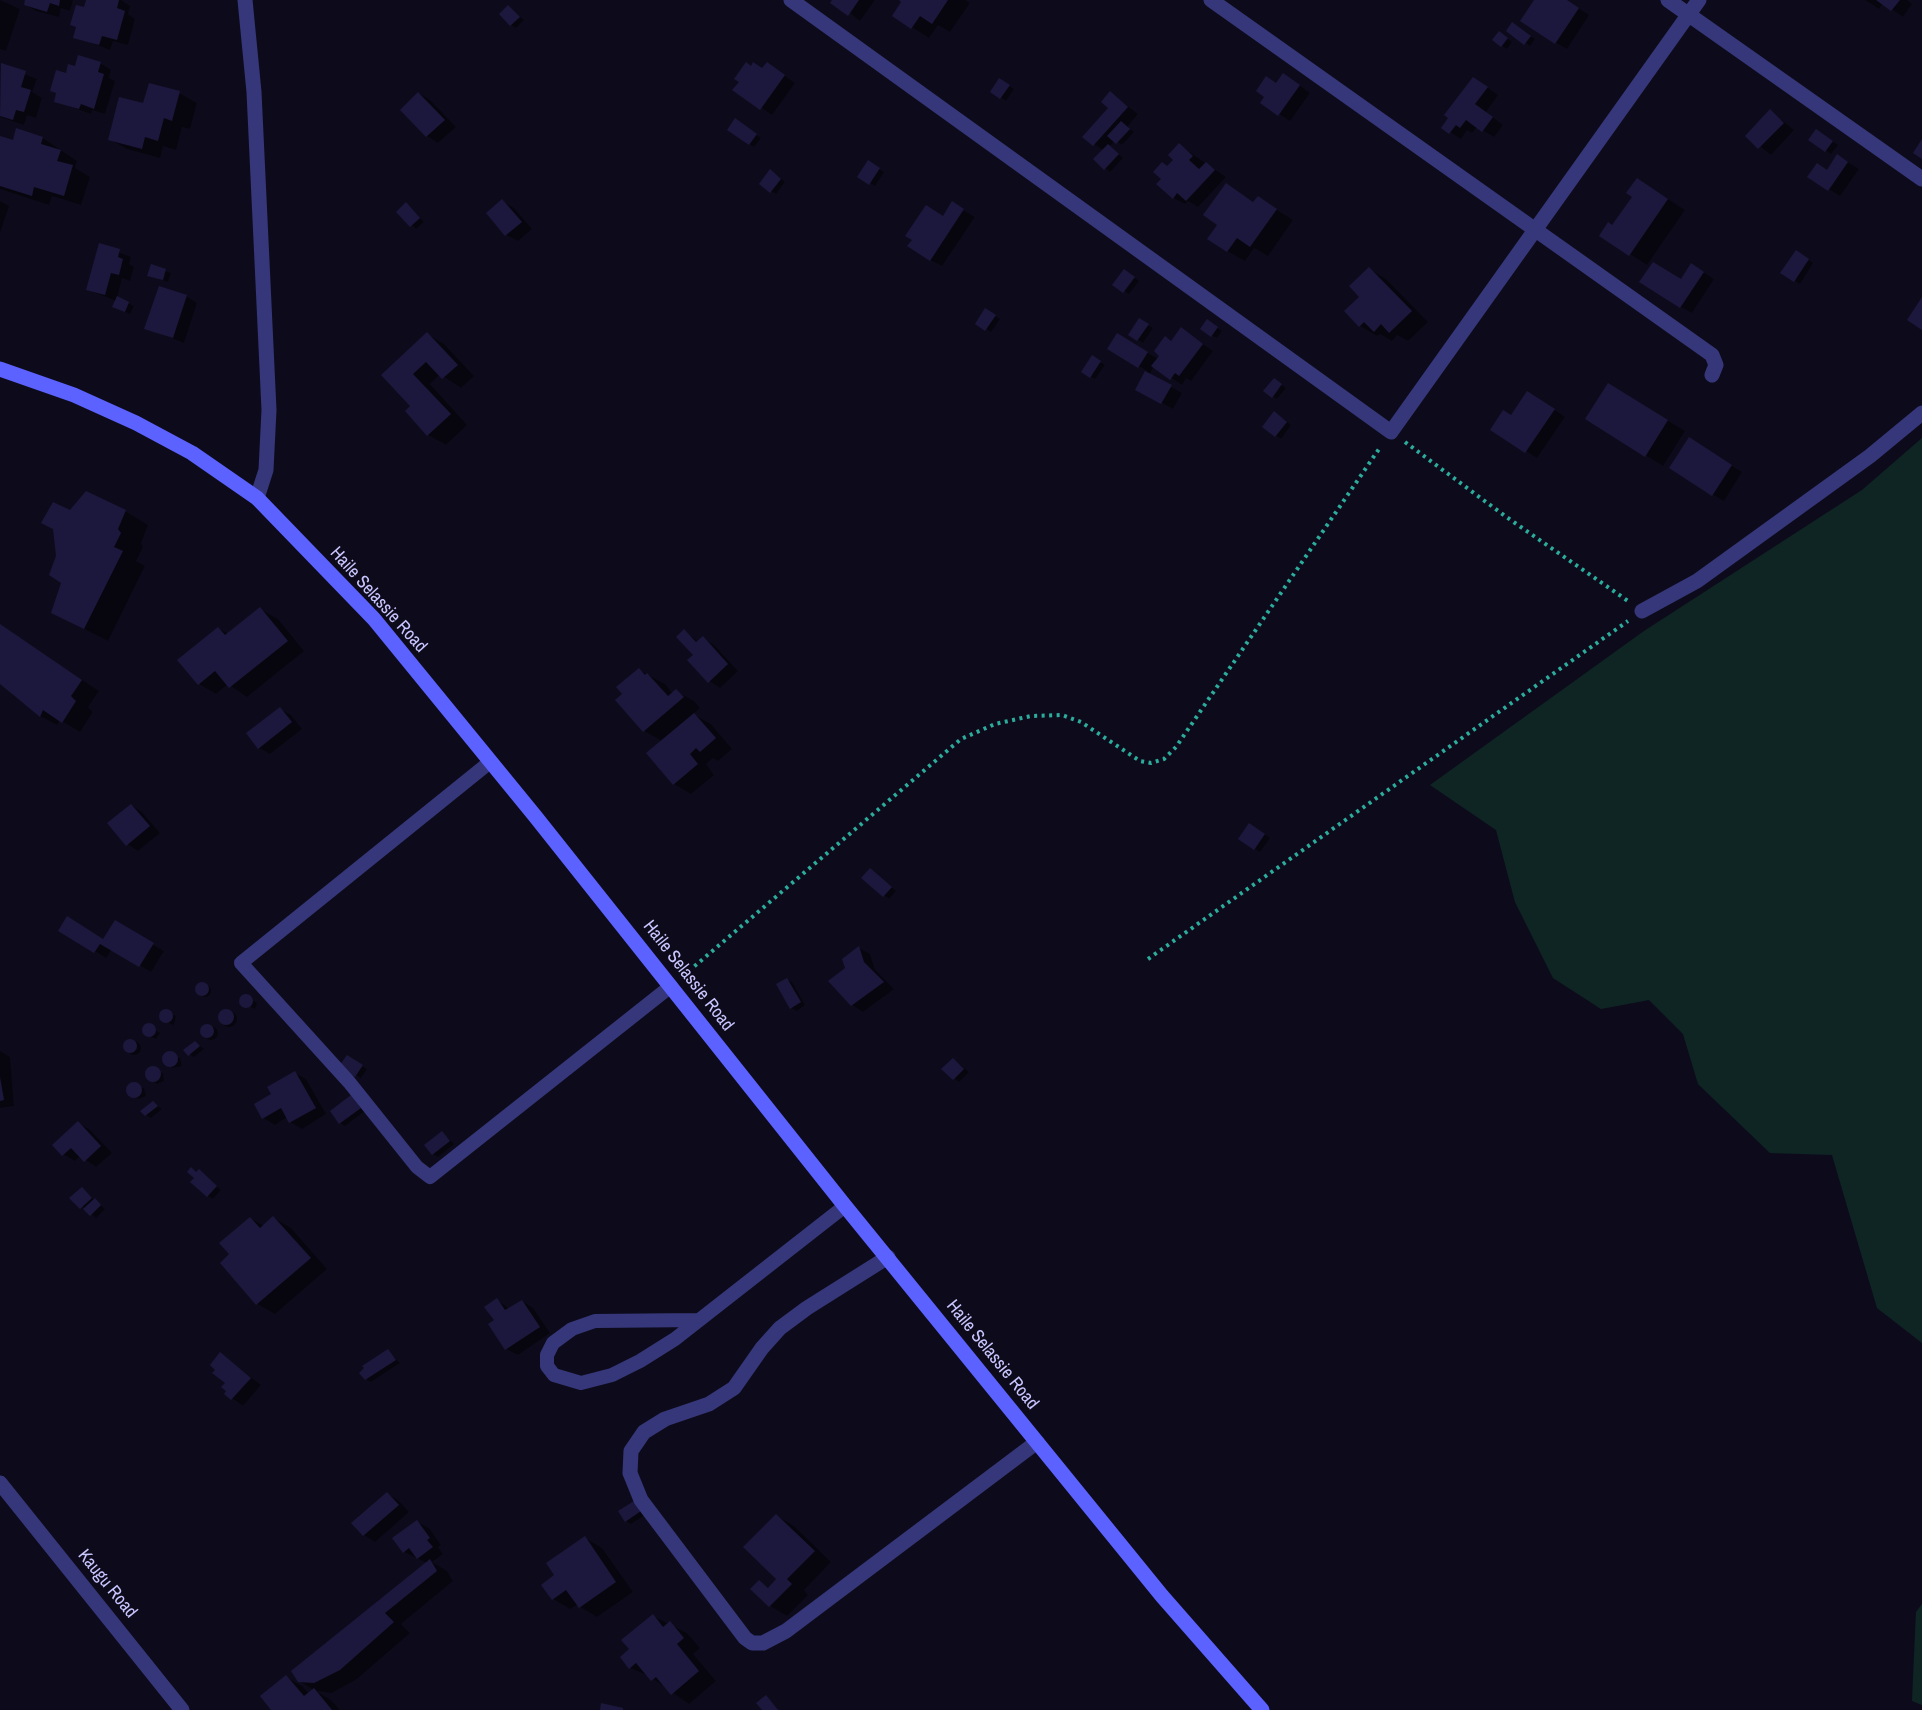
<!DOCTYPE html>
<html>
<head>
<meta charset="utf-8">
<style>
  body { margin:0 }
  canvas { display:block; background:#0d0b1b }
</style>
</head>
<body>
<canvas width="1922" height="1710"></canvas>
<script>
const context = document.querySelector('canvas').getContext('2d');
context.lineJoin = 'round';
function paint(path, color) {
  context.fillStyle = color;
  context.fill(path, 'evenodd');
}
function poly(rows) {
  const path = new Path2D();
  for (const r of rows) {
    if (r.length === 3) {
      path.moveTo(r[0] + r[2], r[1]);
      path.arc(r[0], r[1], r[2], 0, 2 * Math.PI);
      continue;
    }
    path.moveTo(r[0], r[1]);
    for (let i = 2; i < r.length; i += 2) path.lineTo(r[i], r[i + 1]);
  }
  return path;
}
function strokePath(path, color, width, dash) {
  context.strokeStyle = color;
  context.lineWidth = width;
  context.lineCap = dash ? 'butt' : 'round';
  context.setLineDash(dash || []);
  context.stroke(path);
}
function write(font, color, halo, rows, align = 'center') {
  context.font = font + ' "Archivo Narrow",sans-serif';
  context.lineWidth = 6;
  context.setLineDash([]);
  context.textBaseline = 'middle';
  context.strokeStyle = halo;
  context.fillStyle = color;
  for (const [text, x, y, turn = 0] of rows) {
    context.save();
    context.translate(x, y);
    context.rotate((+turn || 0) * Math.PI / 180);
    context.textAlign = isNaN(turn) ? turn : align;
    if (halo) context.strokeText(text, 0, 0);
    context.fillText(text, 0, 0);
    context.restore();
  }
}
const green = poly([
  [1922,438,1922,1343,1877,1308,1832,1155,1770,1153,1698,1084,1683,1034,1649,1000,1601,1009,1553,978,1515,902,1496,830,1430,785,1644,631,1862,490],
  [1922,1604,1922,1705,1912,1701,1916,1612]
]);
const shadow = poly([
  [0,0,20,9,6,51,0,49],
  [26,0,73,0,70,11,61,8,59,17,36,11,25,4],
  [88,0,121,0,130,6,128,14,135,19,128,45,113,41,110,50,75,37],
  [834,0,875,0,860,21],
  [902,0,965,0,970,3,950,32,938,25,929,38,894,16,904,1],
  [1536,0,1566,0,1589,15,1567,49,1556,43],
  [1865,0,1907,0,1912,4,1903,17,1883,3,1879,9],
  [508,7,524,20,516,28,511,25],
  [1518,27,1535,39,1530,46,1508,31],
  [1504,36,1512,42,1507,49,1502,46],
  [100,63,111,70,109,78,115,81,105,114,92,110,91,114,55,101,58,94,52,91,76,68],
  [2,65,37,79,32,92,42,98,36,118,27,115,24,125,0,117],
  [752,67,778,71,795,83,772,115,735,90],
  [1000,80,1014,89,1006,101,992,91],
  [1294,81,1310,93,1290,121,1279,114],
  [1484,85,1498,95,1486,112,1503,125,1494,137,1477,127,1472,133,1467,130,1461,139,1450,132],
  [179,93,197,103,190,129,182,127,176,150,163,146,160,158,127,149,109,139,144,105],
  [419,93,430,100,456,127,438,143,427,136,402,110],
  [1110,93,1138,114,1127,127,1134,132,1122,145,1115,140,1110,146,1123,158,1110,172,1095,159,1103,150,1084,137,1110,107],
  [1770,111,1794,130,1771,155,1747,136],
  [741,123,761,138,754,147,749,144],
  [17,130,43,138,77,161,75,168,90,177,81,205,52,196,49,205,0,189,0,137,14,141],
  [1821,133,1838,145,1831,154,1810,140],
  [1179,145,1226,177,1198,207,1188,201,1185,204,1173,198,1168,167,1175,160],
  [1838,156,1859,169,1840,196,1809,177,1828,171],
  [868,162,884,172,875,186,859,176],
  [775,174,785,182,776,194,771,191],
  [1226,185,1254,202,1258,198,1293,220,1268,256,1254,248,1245,261,1227,251,1219,225],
  [1654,190,1685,210,1647,265,1601,235,1613,227,1634,197],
  [0,201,9,206,0,233],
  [502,201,514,208,532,229,518,241,506,235],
  [406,204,424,222,416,229,398,212],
  [953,204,975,217,942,266,930,260,944,217],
  [100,245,131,257,129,264,134,267,130,281,122,278,117,298,134,306,130,314,119,309,116,301,88,290],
  [1797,252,1813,263,1800,284,1795,281],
  [152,266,171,273,168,282,149,275],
  [1369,269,1386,279,1428,322,1408,341,1397,335,1392,341,1380,334,1377,336,1360,326,1362,297],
  [1703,272,1714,279,1692,313,1681,307,1682,281],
  [1129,273,1139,281,1129,294,1114,284],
  [186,296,197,303,184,343,146,328],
  [986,310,1000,319,991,332,977,323],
  [1140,320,1153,328,1143,343,1130,334],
  [1212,324,1222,331,1217,338,1212,336],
  [1181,329,1213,351,1191,381,1186,378,1182,385,1154,366,1149,375,1182,393,1173,409,1137,389,1147,371,1109,348,1117,335,1158,359],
  [427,334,444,344,474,376,461,388,440,374,430,384,467,425,446,445,428,435,407,412,412,407,383,375],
  [1093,357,1105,365,1095,379,1083,372],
  [1279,383,1286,388,1277,399,1272,396],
  [1626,395,1685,431,1663,466,1587,419],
  [1539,399,1565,417,1537,458,1492,429],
  [1279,416,1291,425,1281,439,1264,427],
  [1700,446,1742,472,1724,501,1713,495],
  [125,511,148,525,141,543,143,547,136,561,145,566,108,641,53,613,63,583,70,512],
  [260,609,278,619,304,651,247,697,228,684,216,694,199,684,218,628,228,634],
  [0,626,99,691,88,707,93,712,80,732,60,720,57,725,40,716,14,696,0,682],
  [684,631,699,642,703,638,714,645,738,671,720,688,709,681],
  [639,670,665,684,673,694,676,691,694,701,700,708,693,714,711,724,732,749,718,761,713,758,706,764,714,775,691,794,674,784,662,741,644,731,624,694],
  [280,709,291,715,302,729,270,754,259,748],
  [131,805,142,812,160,833,138,851,127,844],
  [1254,827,1270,838,1260,852,1240,839],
  [875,873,896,891,889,899,863,878],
  [115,922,164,951,151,972,112,949,106,958,60,930,104,940],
  [859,948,870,954,875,970,894,989,863,1012,852,1005,830,981,846,969],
  [787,980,792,982,805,1005,797,1011,791,1008],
  [205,991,6],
  [245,996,257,1003,255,1009,241,1002],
  [165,1011,176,1016,174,1025,163,1021,163,1013],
  [229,1019,8],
  [148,1025,160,1033,156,1039,148,1036,144,1028],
  [211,1033,7],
  [134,1048,7],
  [195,1042,204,1049,194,1057,189,1054],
  [0,1051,10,1057,14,1106,0,1108],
  [169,1053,180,1058,182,1066,173,1068,168,1065,164,1060],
  [347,1057,367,1069,361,1078,341,1066],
  [953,1059,969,1072,959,1082,943,1069],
  [150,1069,163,1073,164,1081,157,1084,151,1080,148,1077],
  [295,1073,306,1079,326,1114,302,1129,290,1122,287,1117,275,1125,263,1118],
  [131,1085,144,1088,146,1096,138,1099,132,1096,129,1088],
  [356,1100,365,1111,345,1126,340,1123],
  [153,1102,162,1109,151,1118,146,1115],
  [78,1123,89,1129,112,1153,96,1167,80,1156,75,1161,63,1154],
  [442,1133,454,1144,438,1157,433,1154],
  [199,1171,221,1190,213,1199,208,1196,197,1173],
  [82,1189,105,1209,96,1218,72,1198],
  [250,1218,264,1226,274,1218,291,1228,327,1269,275,1314,257,1304,222,1263,231,1254],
  [497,1300,510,1309,522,1301,533,1308,550,1333,518,1355,506,1349,496,1321],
  [388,1351,400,1363,371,1382,366,1379],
  [221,1354,261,1385,243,1406,226,1394,227,1383],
  [387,1494,398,1500,409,1512,375,1542,364,1535,353,1523],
  [634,1502,645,1515,631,1524,626,1521],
  [777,1516,794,1526,831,1562,804,1590,808,1595,787,1616,770,1606,759,1582,770,1588,778,1579],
  [417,1522,429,1528,441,1545,438,1547,443,1554,432,1562,447,1571,453,1581,401,1624,410,1633,357,1679,332,1693,316,1691,331,1700,340,1710,273,1710,286,1677,302,1686,299,1682,309,1694,314,1690,299,1681,427,1563,404,1552],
  [585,1538,602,1548,633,1592,597,1617,577,1605,570,1609,553,1599,556,1576],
  [653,1616,687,1633,700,1648,693,1654,716,1681,689,1704,649,1676,630,1668,631,1650]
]);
const building = poly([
  [25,0,60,0,59,6,50,3,47,12,24,5],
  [86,0,119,0,117,8,125,11,117,40,102,36,99,45,73,38,76,27,70,25,76,5,84,7],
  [832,0,859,0,848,16,830,3],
  [899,0,948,0,932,24,920,16,911,29,892,16,901,2],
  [1534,0,1567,0,1579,8,1555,44,1520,21],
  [1876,0,1900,0,1891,11],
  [508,5,520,17,510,26,499,14],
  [1512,22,1531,36,1524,45,1506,31],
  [1499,31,1508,38,1501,47,1492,40],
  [78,55,101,62,98,72,104,74,94,109,81,104,79,109,54,102,56,93,50,91,56,70,66,73,68,64,75,66],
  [746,62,751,66,753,62,762,68,767,62,785,75,760,110,732,90,739,82,734,79],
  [1,63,26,71,21,87,31,90,24,112,16,110,13,120,0,116],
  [1283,73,1300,85,1278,116,1260,103,1264,97,1256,91,1266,76,1276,83],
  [1473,77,1488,87,1475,104,1493,117,1482,132,1466,120,1460,128,1456,125,1449,134,1441,128,1448,118,1444,115],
  [999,78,1010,85,1000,99,990,92],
  [149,83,180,91,172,121,164,118,158,141,145,137,142,149,108,140,119,97,143,103],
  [1110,91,1128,107,1093,146,1082,137,1108,108,1101,102],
  [418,92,445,120,426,137,400,110],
  [1770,109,1784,123,1758,149,1745,136],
  [735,118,757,134,749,145,727,130],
  [1121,121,1130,129,1116,144,1107,136],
  [16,128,43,137,41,144,61,150,57,161,73,165,64,196,34,187,32,196,0,186,0,136,13,140],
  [1816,129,1833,141,1825,152,1808,140],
  [1922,139,1922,159,1913,153],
  [1179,143,1193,156,1189,160,1199,169,1206,162,1215,170,1186,201,1177,193,1173,199,1156,184,1161,179,1153,172,1162,162,1167,166,1173,160,1168,155],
  [1108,144,1119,154,1104,170,1093,159],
  [1837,154,1848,162,1828,191,1807,177,1817,163,1827,170],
  [868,160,880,168,869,185,857,177],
  [770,169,781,179,770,193,759,184],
  [1637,178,1668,199,1629,256,1599,236,1608,222,1612,225,1632,197,1626,193],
  [1226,183,1253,202,1258,196,1277,209,1250,247,1237,238,1227,252,1207,239,1217,225,1203,215],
  [502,199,522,222,505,236,486,213],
  [952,201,964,209,930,261,907,246,912,240,905,236,926,205,943,216],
  [406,202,420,218,410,227,396,212],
  [99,243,120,249,118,257,123,259,119,275,111,273,105,295,86,290],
  [1796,250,1809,259,1794,282,1780,273],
  [1653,262,1681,279,1691,263,1704,272,1680,308,1639,282],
  [151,264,166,269,163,280,147,276],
  [1369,267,1412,311,1389,333,1381,324,1374,332,1364,322,1359,327,1344,311,1359,297,1349,286],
  [1124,269,1135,277,1123,293,1112,285],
  [159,286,187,295,173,338,144,329],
  [117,296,129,302,125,312,112,307],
  [1922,297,1922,330,1907,320],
  [985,308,996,315,985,331,975,324],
  [1139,318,1149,324,1137,341,1128,335],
  [1207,319,1218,327,1211,337,1200,329],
  [1181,327,1203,344,1179,376,1175,373,1170,380,1151,366,1159,356,1154,351,1165,336,1171,341],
  [427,332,458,365,442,379,426,362,413,374,451,414,427,436,405,411,410,406,381,375],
  [1117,333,1148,352,1138,368,1107,349],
  [1092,355,1101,361,1090,378,1081,372],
  [1145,371,1172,385,1161,404,1135,390],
  [1274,378,1282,384,1272,398,1263,391],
  [1608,383,1668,420,1645,457,1585,419],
  [1527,391,1555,409,1525,453,1490,430,1503,410,1511,415],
  [1274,411,1287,422,1275,437,1262,427],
  [1689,437,1732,465,1712,496,1669,468],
  [86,491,126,510,118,529,121,533,114,547,123,551,84,629,51,613,61,583,49,575,56,556,53,529,41,523,53,502,70,510],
  [260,607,288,641,229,688,215,671,198,685,177,660,218,627,225,635],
  [0,624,82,680,71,696,76,701,62,723,43,710,40,717,0,684],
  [684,629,696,642,703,636,728,664,708,683,687,660,693,655,676,637],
  [639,668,645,675,647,673,668,696,676,689,684,697,643,732,615,700,622,694,616,687],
  [280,707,292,722,258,749,246,733],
  [694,713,716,738,700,752,696,748,690,754,698,764,673,785,646,753],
  [131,804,150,826,126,846,107,823],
  [1249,823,1265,834,1254,850,1238,839],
  [870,868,892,887,883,897,861,878],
  [67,916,103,939,115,920,154,943,139,967,100,944,94,953,58,931],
  [859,946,864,962,884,982,851,1006,828,981,845,968,842,959],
  [787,978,801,1002,790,1009,776,984],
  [202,989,7],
  [246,1001,7],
  [166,1016,7],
  [226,1017,8],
  [149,1030,7],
  [207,1031,7],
  [130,1046,7],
  [195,1041,200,1046,188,1056,183,1050],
  [170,1059,8],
  [347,1055,363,1065,355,1077,339,1066],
  [953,1058,964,1069,953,1080,941,1069],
  [153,1074,8],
  [295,1071,316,1108,289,1123,281,1108,262,1119,254,1104,271,1094,267,1087],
  [0,1077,4,1100,0,1101],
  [134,1090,8],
  [351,1095,361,1108,339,1124,330,1111],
  [153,1101,158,1106,145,1116,140,1111],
  [78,1121,101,1146,84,1162,71,1148,62,1156,52,1145],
  [442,1131,450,1141,432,1155,424,1145],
  [191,1167,196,1172,199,1169,217,1186,207,1197,190,1182,194,1178,187,1172],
  [82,1187,92,1198,80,1209,69,1198],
  [95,1198,101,1205,90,1216,83,1209],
  [273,1216,311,1258,256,1305,220,1263,229,1254,219,1243,250,1217,260,1228],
  [497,1298,505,1310,522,1300,540,1327,505,1350,488,1324,494,1320,484,1307],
  [388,1349,396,1360,365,1380,359,1373,364,1368,362,1366],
  [220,1352,251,1378,231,1400,224,1394,226,1391,221,1387,225,1383,212,1373,215,1370,210,1365],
  [387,1492,399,1505,363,1536,351,1523],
  [634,1501,641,1511,625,1522,618,1511],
  [776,1514,815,1551,787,1579,792,1584,769,1607,750,1589,759,1580,768,1588,776,1579,743,1547],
  [417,1520,430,1538,427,1540,433,1547,417,1559,409,1548,403,1553,392,1538],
  [585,1536,616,1582,579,1608,566,1590,552,1600,541,1585,554,1575,546,1563],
  [430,1559,437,1571,385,1613,394,1622,340,1670,314,1683,298,1682,291,1671],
  [653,1614,663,1627,670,1621,684,1638,677,1644,699,1671,671,1695,656,1677,651,1681,636,1663,629,1669,620,1657,629,1649,621,1640],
  [286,1675,304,1696,314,1688,332,1710,271,1710,260,1696],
  [766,1695,778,1710,762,1710,756,1703],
  [601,1703,623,1708,623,1710,600,1710]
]);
const path = poly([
  [1405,442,1505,516,1628,601],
  [1148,959,1628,621],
  [683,976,961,739,995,724,1031,716,1062,715,1081,722,1140,761,1151,763,1164,759,1176,747,1381,446]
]);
const lane = poly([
  [490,762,241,963,349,1082,417,1167,430,1177,671,986],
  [698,1320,595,1321,572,1329,553,1343,547,1355,547,1366,554,1375,581,1383,612,1375,640,1361,675,1339,845,1206]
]);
const street = poly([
  [245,0,254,92,269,410,266,470,257,498],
  [791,0,1391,432,1699,0],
  [1211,0,1712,355,1716,365,1712,375],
  [1668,0,1922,179],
  [1642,611,1697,581,1870,456,1922,413],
  [888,1257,807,1308,780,1328,762,1348,734,1388,709,1404,665,1419,644,1432,631,1451,630,1473,641,1500,745,1638,752,1643,763,1643,786,1631,1037,1442],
  [0,1483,182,1710]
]);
const secondary = poly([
  [0,369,74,395,136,423,192,453,257,498,374,619,535,816,845,1206,1162,1596,1262,1710]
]);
const streetNames = [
  ["Haile Selassie Road",378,600,48],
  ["Haile Selassie Road",688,976,52],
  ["Haile Selassie Road",992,1355,51],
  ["Kaugu Road",107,1584,51]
];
paint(green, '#0e2523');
paint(shadow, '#0007');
paint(building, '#1c173c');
strokePath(path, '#2cac9c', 4, [3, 4.5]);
strokePath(lane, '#36377a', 14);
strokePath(street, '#36377a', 15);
strokePath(secondary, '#5c62ff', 15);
write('18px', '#c8c5ff', '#0d0b1b', streetNames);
</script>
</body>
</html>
